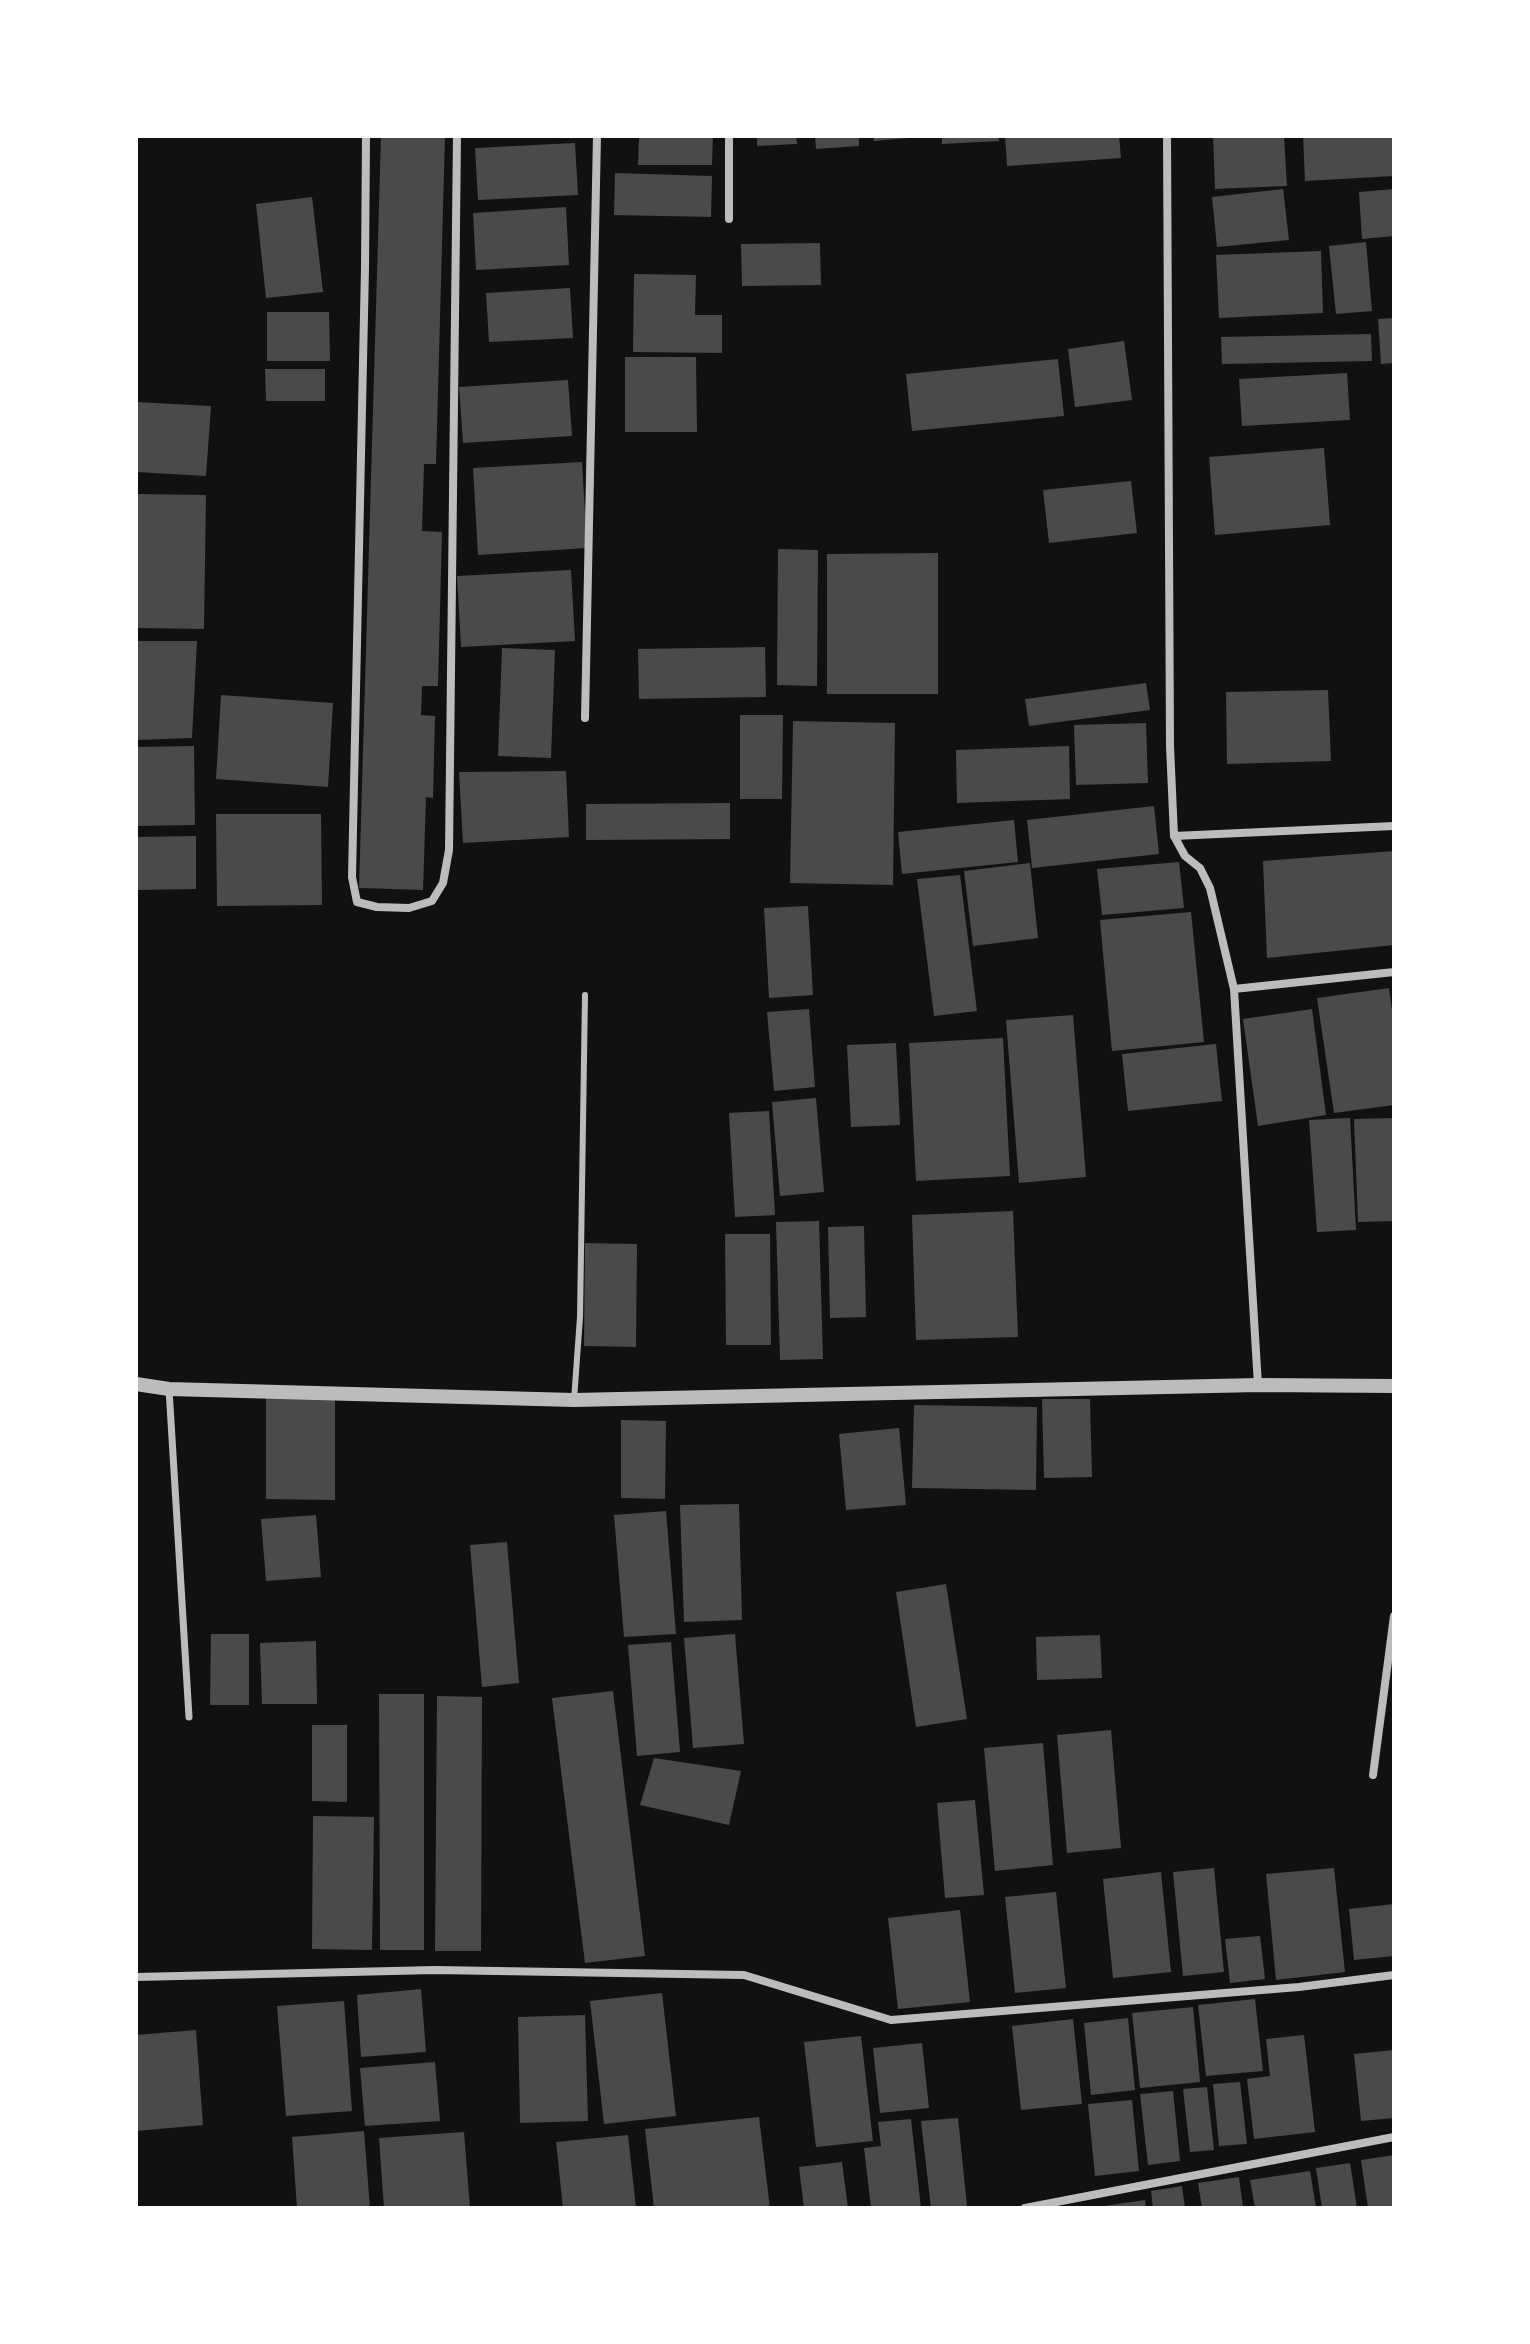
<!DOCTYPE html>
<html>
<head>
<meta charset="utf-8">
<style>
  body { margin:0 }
  #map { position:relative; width:1530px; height:2344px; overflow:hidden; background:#111; font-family:Helvetica,sans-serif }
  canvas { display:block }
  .frame { position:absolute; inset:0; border:138px solid #fff; pointer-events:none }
</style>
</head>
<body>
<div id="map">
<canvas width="1530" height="2344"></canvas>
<div class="frame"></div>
</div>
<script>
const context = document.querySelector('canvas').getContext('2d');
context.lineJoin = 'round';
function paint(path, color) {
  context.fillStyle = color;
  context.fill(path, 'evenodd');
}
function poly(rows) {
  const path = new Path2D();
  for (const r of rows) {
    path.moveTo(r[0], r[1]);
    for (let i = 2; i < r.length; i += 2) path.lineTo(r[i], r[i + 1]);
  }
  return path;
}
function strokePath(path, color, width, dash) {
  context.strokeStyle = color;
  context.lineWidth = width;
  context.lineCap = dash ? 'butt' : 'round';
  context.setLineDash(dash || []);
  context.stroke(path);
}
const building = poly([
  [381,136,445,136,436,464,424,464,422,531,442,532,438,686,422,686,421,715,435,716,433,798,426,797,423,890,359,888],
  [639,136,713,136,712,165,638,165],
  [757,136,796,136,797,144,757,146],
  [815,136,859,136,859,146,816,149],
  [873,136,909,136,909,138,874,141],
  [942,136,998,136,999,141,942,144],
  [1005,136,1119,136,1121,158,1007,166],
  [1213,136,1284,136,1287,186,1215,189],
  [1303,136,1394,136,1394,176,1305,181],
  [575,143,578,195,478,200,475,148],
  [615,173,712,176,711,217,614,215],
  [1283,189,1289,240,1217,247,1212,197],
  [1394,189,1394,236,1362,239,1359,192],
  [312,197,323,292,266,298,256,204],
  [566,207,569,265,476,270,473,213],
  [1366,242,1372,311,1336,314,1329,246],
  [820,243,821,285,742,286,741,244],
  [1321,251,1323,313,1219,318,1216,255],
  [634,274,696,275,695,315,722,315,722,353,633,352],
  [570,288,573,338,489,342,486,293],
  [267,312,329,312,330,361,267,361],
  [1394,318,1394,363,1381,364,1378,319],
  [1371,334,1372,361,1222,364,1221,337],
  [1124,341,1132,400,1075,407,1068,349],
  [625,357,696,357,697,432,625,432],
  [1058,359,1064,416,912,431,906,374],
  [265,369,325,369,325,401,266,401],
  [1347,373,1350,420,1242,426,1239,379],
  [568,380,572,436,463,443,459,387],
  [136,402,211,406,206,476,136,472],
  [1324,448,1330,525,1215,535,1209,457],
  [582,462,587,548,478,555,473,468],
  [1131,481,1137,533,1049,543,1043,490],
  [136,494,206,495,204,629,136,628],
  [778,549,818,550,817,686,777,685],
  [938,553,938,694,827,694,827,554],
  [571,570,575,641,461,647,457,576],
  [136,641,197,641,192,738,136,740],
  [765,647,766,697,639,699,638,649],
  [502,648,555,650,551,758,498,756],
  [1146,683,1150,710,1029,726,1025,699],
  [1328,690,1331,761,1227,764,1226,692],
  [221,695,333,703,328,787,216,779],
  [740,715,783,715,782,799,740,799],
  [793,721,895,723,893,885,790,883],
  [1146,723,1148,783,1076,785,1074,725],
  [194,746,195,825,136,826,136,747],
  [1069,746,1070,799,957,803,956,750],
  [566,771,569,837,463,843,459,772],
  [730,803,730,839,586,840,586,804],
  [1154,806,1159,854,1032,868,1027,820],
  [216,814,321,814,322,905,217,906],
  [1014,820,1018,862,902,874,898,832],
  [196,836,196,889,136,890,136,837],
  [1394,851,1394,945,1267,958,1263,861],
  [1179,862,1184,908,1102,915,1097,869],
  [1030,863,1038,938,973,946,964,871],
  [960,875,977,1011,934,1016,917,879],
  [808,906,813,995,769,998,764,908],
  [1191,912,1204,1042,1112,1051,1100,920],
  [1389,988,1394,1024,1394,1105,1334,1113,1317,998],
  [809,1009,815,1087,774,1091,767,1012],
  [1312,1009,1326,1115,1258,1126,1243,1019],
  [1073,1015,1086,1177,1019,1183,1006,1020],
  [1003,1038,1010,1176,916,1181,909,1043],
  [896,1043,900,1125,851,1127,847,1045],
  [1216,1044,1222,1101,1128,1111,1122,1054],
  [816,1098,824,1192,780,1196,772,1102],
  [769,1111,775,1215,735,1217,729,1113],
  [1350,1118,1356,1230,1317,1232,1309,1120],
  [1394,1118,1394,1221,1358,1222,1354,1119],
  [1013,1211,1018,1337,916,1340,912,1215],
  [819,1221,823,1359,780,1360,776,1222],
  [864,1226,866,1317,830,1318,828,1227],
  [725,1234,770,1234,771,1345,726,1345],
  [585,1243,637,1244,636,1347,584,1346],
  [266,1397,335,1398,335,1500,266,1499],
  [1042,1399,1090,1399,1092,1477,1044,1478],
  [914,1405,1037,1407,1036,1490,912,1488],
  [621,1420,666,1421,665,1499,621,1498],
  [899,1428,906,1505,846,1510,839,1434],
  [739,1504,742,1620,684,1622,680,1505],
  [666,1511,676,1634,624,1637,614,1515],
  [316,1515,321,1577,266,1581,261,1519],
  [507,1542,519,1683,482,1687,470,1545],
  [946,1584,967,1719,916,1727,896,1592],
  [211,1634,249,1634,249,1705,210,1705],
  [735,1634,744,1744,693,1748,684,1638],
  [1100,1635,1102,1678,1037,1680,1036,1637],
  [316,1641,317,1704,262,1704,260,1643],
  [671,1642,680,1752,637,1756,628,1645],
  [613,1691,645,1956,585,1963,552,1698],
  [379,1694,424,1694,424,1950,380,1950],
  [437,1696,482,1697,481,1951,435,1951],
  [312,1725,347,1725,347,1802,312,1801],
  [1111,1730,1121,1848,1067,1853,1057,1735],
  [1043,1743,1053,1865,995,1871,984,1748],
  [654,1758,741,1771,729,1825,640,1805],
  [975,1800,984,1895,945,1898,937,1803],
  [313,1816,374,1817,372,1950,312,1949],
  [1214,1868,1224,1972,1183,1976,1173,1872],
  [1334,1868,1345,1972,1276,1980,1266,1874],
  [1161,1872,1171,1972,1113,1978,1103,1879],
  [1056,1892,1066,1988,1015,1993,1005,1897],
  [1394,1904,1394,1956,1354,1960,1349,1909],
  [960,1910,970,2002,898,2009,888,1918],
  [1260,1936,1265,1979,1230,1983,1225,1939],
  [421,1989,426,2052,361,2057,357,1995],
  [662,1993,676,2116,604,2124,590,2001],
  [1255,1999,1263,2071,1206,2076,1198,2005],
  [344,2001,352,2111,286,2116,277,2006],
  [1193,2007,1200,2082,1140,2088,1132,2013],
  [585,2015,588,2121,520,2123,518,2017],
  [1128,2018,1135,2090,1091,2095,1084,2023],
  [1073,2019,1082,2104,1021,2110,1012,2026],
  [196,2030,203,2125,136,2131,136,2035],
  [1304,2035,1315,2132,1254,2139,1247,2079,1270,2076,1266,2039],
  [861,2036,873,2141,816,2147,804,2042],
  [922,2043,929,2108,880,2113,873,2048],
  [1394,2050,1394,2118,1361,2121,1354,2054],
  [435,2062,440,2121,365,2126,360,2068],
  [1240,2082,1247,2144,1219,2146,1213,2084],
  [1207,2087,1214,2150,1190,2152,1183,2089],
  [1173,2091,1180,2161,1148,2165,1140,2094],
  [1132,2100,1139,2171,1095,2176,1088,2104],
  [759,2117,770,2208,654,2208,645,2129],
  [958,2118,967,2206,931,2208,921,2121],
  [911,2119,921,2208,871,2208,864,2148,881,2146,878,2122],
  [364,2131,370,2208,297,2208,292,2137],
  [464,2132,470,2208,384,2208,379,2138],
  [628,2135,636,2208,563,2208,556,2142],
  [1394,2155,1394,2208,1368,2208,1361,2160],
  [842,2162,848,2208,804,2208,799,2167],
  [1350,2163,1357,2208,1322,2208,1316,2168],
  [1310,2171,1316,2208,1255,2208,1250,2180],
  [1239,2177,1243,2208,1202,2208,1198,2183],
  [1182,2186,1185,2208,1153,2208,1151,2191],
  [1145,2200,1146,2208,1104,2208,1104,2206]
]);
const service = poly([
  [574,1400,580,1317,585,995]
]);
const pedestrian = poly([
  [169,1389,189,1717]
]);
const minor = poly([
  [366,136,365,268,352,877,357,902,377,907,409,908,432,901,443,883,449,850,457,136],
  [729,136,729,219],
  [1167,136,1170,746,1174,836,1185,856,1200,868,1210,888,1234,989,1258,1385],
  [585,718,597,136],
  [1174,836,1394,826],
  [1234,989,1394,972],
  [1373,1775,1394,1616],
  [136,1977,435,1970,744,1975,891,2020,1299,1987,1394,1975],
  [1025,2208,1394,2137]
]);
const tertiary = poly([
  [136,1384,169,1389,574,1400,1258,1385,1394,1386]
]);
paint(building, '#4a4a4a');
strokePath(service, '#bcbcbc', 6);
strokePath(pedestrian, '#bcbcbc', 7);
strokePath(minor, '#bcbcbc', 8);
strokePath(tertiary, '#bcbcbc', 14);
</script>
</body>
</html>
